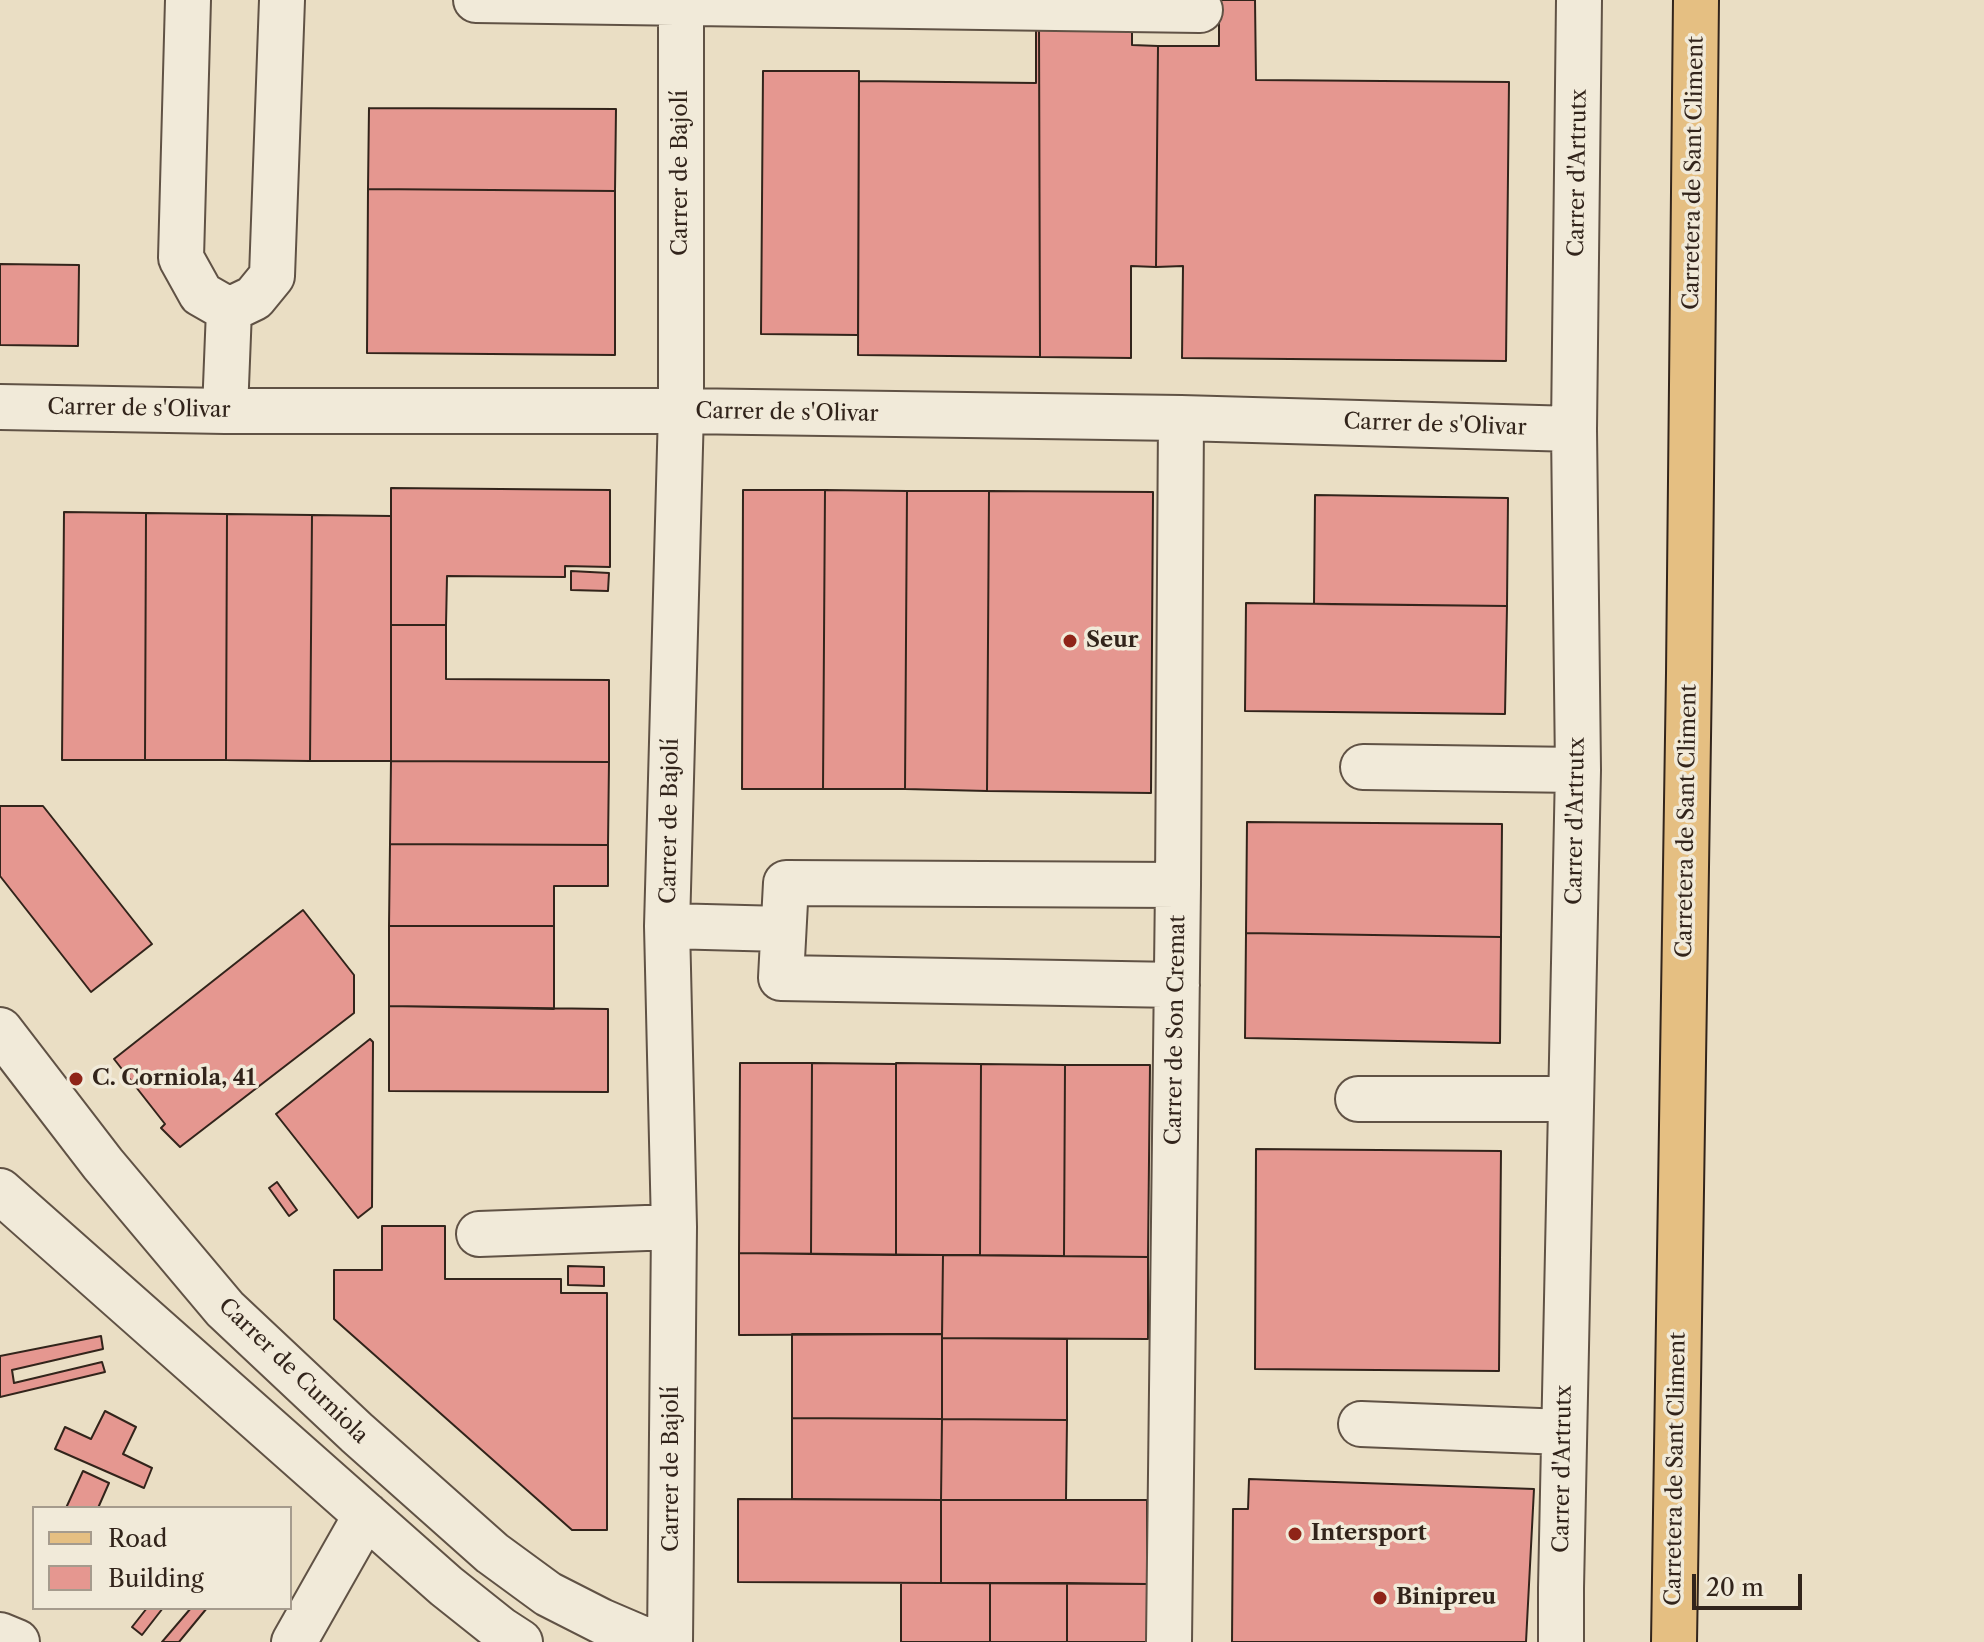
<!DOCTYPE html>
<html>
<head>
<meta charset="utf-8">
<style>
  body { margin:0 }
  #map { position:relative; width:1984px; height:1642px; overflow:hidden; background:#eadec4; font-family:"Libre Caslon Text",serif }
  canvas { display:block }
  .legend { position:absolute; left:32px; top:1506px; width:260px; height:104px; box-sizing:border-box; background:#f1ead9; border:2px solid #a59b8d; margin:0; padding:10px 14px; list-style:none; font-size:24px; color:#32241b }
  .legend li { display:flex; align-items:center; gap:16px; height:40px }
  .legend b { width:40px; border:2px solid #a59b8d }
  .scale { position:absolute; left:1692px; top:1574px; width:110px; height:36px; box-sizing:border-box; border:4px solid #32241b; border-top:0; padding-left:10px; font-size:24px; line-height:28px; white-space:nowrap; color:#32241b; -webkit-text-stroke:6px #f1ead9; paint-order:stroke }
</style>
</head>
<body>
<div id="map">
<canvas width="1984" height="1642"></canvas>
<ul class="legend">
<li><b style="height:10px;background:#e5bf82"></b>Road</li>
<li><b style="height:22px;background:#e59790"></b>Building</li>
</ul>
<div class="scale">20 m</div>
</div>
<script>
const context = document.querySelector('canvas').getContext('2d');
context.lineJoin = 'round';
function paint(path, color) {
  context.fillStyle = color;
  context.fill(path, 'evenodd');
}
function poly(rows) {
  const path = new Path2D();
  for (const r of rows) {
    path.moveTo(r[0], r[1]);
    for (let i = 2; i < r.length; i += 2) path.lineTo(r[i], r[i + 1]);
  }
  return path;
}
function strokePath(path, color, width, dash) {
  context.strokeStyle = color;
  context.lineWidth = width;
  context.lineCap = dash ? 'butt' : 'round';
  context.setLineDash(dash || []);
  context.stroke(path);
}
function write(font, color, halo, rows, align = 'center') {
  context.font = font + ' "Libre Caslon Text",serif';
  context.lineWidth = 7;
  context.setLineDash([]);
  context.textBaseline = 'middle';
  context.strokeStyle = halo;
  context.fillStyle = color;
  for (const [text, x, y, turn = 0] of rows) {
    context.save();
    context.translate(x, y);
    context.rotate((+turn || 0) * Math.PI / 180);
    context.textAlign = isNaN(turn) ? turn : align;
    if (halo) context.strokeText(text, 0, 0);
    context.fillText(text, 0, 0);
    context.restore();
  }
}
const building = poly([
  [1219,0,1255,0,1256,80,1509,82,1506,361,1182,358,1183,266,1156,267,1158,46,1219,46,1219,0],
  [1036,28,1039,28,1040,357,858,355,859,81,1036,83,1036,28],
  [1039,28,1132,29,1132,45,1158,46,1156,267,1131,266,1131,358,1040,357,1039,28],
  [763,71,859,71,858,335,761,334,763,71],
  [369,108,616,109,615,191,368,189,369,108],
  [368,189,615,191,615,355,367,353,368,189],
  [0,264,79,265,78,346,0,345,0,264],
  [391,488,610,490,610,567,565,566,565,577,447,576,446,625,391,625,391,488],
  [743,490,825,490,823,789,742,789,743,490],
  [825,490,907,491,905,789,823,789,825,490],
  [907,491,989,491,987,791,905,789,907,491],
  [989,491,1153,492,1151,793,987,791,989,491],
  [1315,495,1508,498,1507,606,1314,604,1315,495],
  [64,512,146,513,145,760,62,760,64,512],
  [146,513,227,514,226,760,145,760,146,513],
  [227,514,312,515,310,761,226,760,227,514],
  [312,515,391,516,391,761,310,761,312,515],
  [571,571,609,573,608,591,571,590,571,571],
  [1246,603,1507,606,1505,714,1245,711,1246,603],
  [391,625,446,625,446,679,609,680,609,762,391,761,391,625],
  [391,761,609,762,608,845,390,844,391,761],
  [0,806,43,806,152,944,91,992,0,876,0,806],
  [1247,822,1502,824,1501,937,1246,933,1247,822],
  [390,844,608,845,608,886,554,886,554,926,389,926,390,844],
  [303,910,354,975,354,1013,180,1147,161,1128,165,1124,114,1059,303,910],
  [389,926,554,926,554,1009,389,1006,389,926],
  [1246,933,1501,937,1500,1043,1245,1038,1246,933],
  [389,1006,608,1009,608,1092,389,1091,389,1006],
  [370,1039,373,1042,372,1207,358,1218,276,1114,370,1039],
  [740,1063,812,1063,811,1254,739,1253,740,1063],
  [812,1063,896,1064,896,1255,811,1254,812,1063],
  [896,1063,981,1064,980,1255,896,1255,896,1063],
  [981,1064,1065,1065,1064,1256,980,1255,981,1064],
  [1065,1065,1150,1065,1148,1257,1064,1256,1065,1065],
  [1256,1149,1501,1151,1499,1371,1255,1369,1256,1149],
  [277,1182,297,1210,289,1216,269,1188,277,1182],
  [382,1226,445,1226,445,1279,561,1279,561,1293,607,1293,607,1530,572,1530,334,1319,334,1270,382,1270,382,1226],
  [739,1253,943,1255,942,1334,739,1335,739,1253],
  [943,1255,1148,1257,1148,1339,942,1338,943,1255],
  [568,1266,604,1267,604,1286,568,1285,568,1266],
  [792,1334,942,1334,942,1419,792,1418,792,1334],
  [101,1336,103,1349,12,1370,14,1383,102,1362,105,1372,0,1397,0,1356,101,1336],
  [942,1338,1067,1339,1067,1420,942,1419,942,1338],
  [105,1411,136,1427,123,1454,152,1468,144,1488,55,1449,65,1427,91,1439,105,1411],
  [792,1418,942,1419,941,1500,792,1499,792,1418],
  [942,1419,1067,1420,1066,1500,941,1500,942,1419],
  [83,1471,109,1483,98,1508,66,1508,83,1471],
  [1249,1479,1534,1489,1526,1642,1232,1642,1233,1509,1248,1509,1249,1479],
  [738,1499,941,1500,941,1583,738,1582,738,1499],
  [941,1500,1147,1500,1147,1584,941,1583,941,1500],
  [901,1583,990,1583,990,1642,901,1642,901,1583],
  [990,1583,1067,1583,1067,1642,990,1642,990,1583],
  [1067,1583,1147,1584,1147,1642,1067,1642,1067,1583],
  [147,1608,163,1608,142,1635,132,1627,147,1608],
  [191,1608,207,1608,179,1642,162,1642,191,1608]
]);
const minor = poly([
  [188,0,181,258,201,294,229,310],
  [476,0,1200,10],
  [0,407,225,411,681,411,1181,418,1574,429],
  [225,411,229,310,254,298,272,276,282,0],
  [1363,767,1578,770],
  [667,926,783,929],
  [1177,985,781,978,786,883,1178,885],
  [0,1030,103,1164,225,1309,357,1433,492,1553,548,1594,601,1621,650,1642],
  [1358,1099,1571,1099],
  [0,1191,446,1586,500,1629,520,1642],
  [479,1234,674,1227],
  [1361,1424,1564,1432],
  [0,1635,17,1642],
  [294,1642,366,1515],
  [670,1642,674,1227,667,926,681,411,681,0],
  [1169,1642,1178,885,1181,418],
  [1561,1642,1561,1588,1578,770,1574,429,1579,0]
]);
const major = poly([
  [1674,1642,1689,673,1696,0]
]);
const markers = [
  [1070,641,8,"#8f2418"],
  [76,1079,8,"#8f2418"],
  [1295,1534,8,"#8f2418"],
  [1380,1598,8,"#8f2418"]
];
const streetNames = [
  ["Carrer de Bajolí",681,173,-90],
  ["Carrer d'Artrutx",1578,173,-89],
  ["Carretera de Sant Climent",1694,173,-89],
  ["Carrer de s'Olivar",139,409,1],
  ["Carrer de s'Olivar",787,413,1],
  ["Carrer de s'Olivar",1435,425,2],
  ["Carrer de Bajolí",670,821,-89],
  ["Carrer d'Artrutx",1576,821,-89],
  ["Carretera de Sant Climent",1687,821,-89],
  ["Carrer de Son Cremat",1176,1030,-89],
  ["Carrer de Curniola",293,1371,44],
  ["Carrer de Bajolí",672,1469,-90],
  ["Carrer d'Artrutx",1563,1469,-89],
  ["Carretera de Sant Climent",1676,1469,-89]
];
const poiNames = [
  ["Seur",1086,641],
  ["C. Corniola, 41",92,1079],
  ["Intersport",1311,1534],
  ["Binipreu",1396,1598]
];
paint(building, '#e59790');
strokePath(building, '#32241b', 2);
strokePath(minor, '#605245', 48);
strokePath(major, '#32241b', 48);
strokePath(minor, '#f1ead9', 44);
strokePath(major, '#e5bf82', 44);
for (const [x, y, r, color] of markers) {
  const dot = new Path2D();
  dot.arc(x, y, r, 0, 2 * Math.PI);
  context.fillStyle = color;
  context.fill(dot);
  strokePath(dot, '#f1ead9', 3);
}
write('22px', '#32241b', '#f1ead9', streetNames);
write('bold 22px', '#32241b', '#f1ead9', poiNames, 'left');
</script>
</body>
</html>
